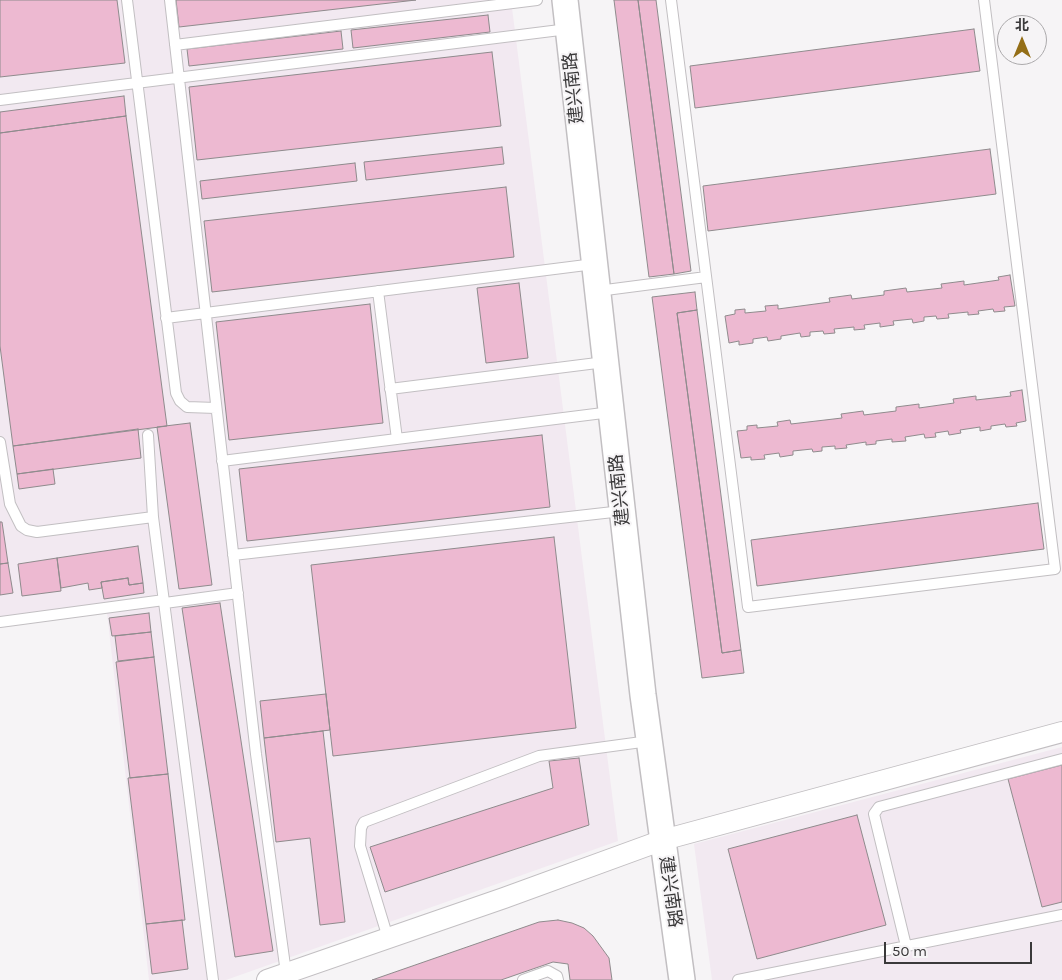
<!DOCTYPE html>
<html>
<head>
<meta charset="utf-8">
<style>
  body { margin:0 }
  #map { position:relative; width:1062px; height:980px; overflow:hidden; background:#f6f4f6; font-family:Karla,"Noto Sans SC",sans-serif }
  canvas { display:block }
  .north { position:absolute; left:997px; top:15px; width:50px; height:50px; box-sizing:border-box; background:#f6f4f6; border:1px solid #aba9ab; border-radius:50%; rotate:0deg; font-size:14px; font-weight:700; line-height:20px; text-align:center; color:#3a393a }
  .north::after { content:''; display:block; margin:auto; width:18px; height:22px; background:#946e17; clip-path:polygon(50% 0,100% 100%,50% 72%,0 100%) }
  .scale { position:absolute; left:884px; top:942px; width:148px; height:22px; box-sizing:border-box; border:2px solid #3a393a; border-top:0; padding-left:6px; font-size:15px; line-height:18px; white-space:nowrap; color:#3a393a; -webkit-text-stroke:4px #f6f4f6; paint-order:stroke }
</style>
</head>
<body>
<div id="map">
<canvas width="1062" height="980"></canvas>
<div class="north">北</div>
<div class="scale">50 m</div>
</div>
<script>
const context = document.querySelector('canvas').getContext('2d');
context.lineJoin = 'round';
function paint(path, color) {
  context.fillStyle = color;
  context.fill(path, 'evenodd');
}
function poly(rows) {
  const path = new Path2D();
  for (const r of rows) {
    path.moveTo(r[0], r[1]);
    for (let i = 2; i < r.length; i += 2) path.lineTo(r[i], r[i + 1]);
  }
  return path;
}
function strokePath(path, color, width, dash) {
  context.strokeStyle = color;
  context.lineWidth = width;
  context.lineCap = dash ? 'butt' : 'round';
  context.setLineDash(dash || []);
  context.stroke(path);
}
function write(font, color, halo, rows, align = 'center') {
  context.font = font + ' Karla,"Noto Sans SC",sans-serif';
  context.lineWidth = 4;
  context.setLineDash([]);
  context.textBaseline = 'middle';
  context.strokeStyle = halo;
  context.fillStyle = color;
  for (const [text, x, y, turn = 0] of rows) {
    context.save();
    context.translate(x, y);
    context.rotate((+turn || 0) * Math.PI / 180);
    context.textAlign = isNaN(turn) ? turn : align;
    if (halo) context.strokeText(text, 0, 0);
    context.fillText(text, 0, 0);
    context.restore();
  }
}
const built = poly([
  [0,0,511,0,618,841,226,980,149,980,107,613,0,626],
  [1062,747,1062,980,712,980,694,844]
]);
const building = poly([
  [0,0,117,0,125,63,0,77,0,0],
  [176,0,416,0,179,27,176,0],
  [614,0,638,0,674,274,649,277,614,0],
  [638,0,656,0,691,271,674,274,638,0],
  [488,15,490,32,353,48,351,30,488,15],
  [974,29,980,71,695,108,690,66,974,29],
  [341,31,343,49,189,66,187,49,341,31],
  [492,52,501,126,197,160,189,87,492,52],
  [124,96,126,116,0,133,0,112,124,96],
  [126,116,167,426,13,446,0,346,0,133,126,116],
  [502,147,504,164,366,180,364,162,502,147],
  [990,149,996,194,708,231,703,186,990,149],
  [355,163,357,181,202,199,200,181,355,163],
  [506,187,514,257,212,292,204,221,506,187],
  [1010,275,1015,306,1004,307,1005,311,994,312,993,309,978,311,979,314,968,315,968,312,948,314,949,318,937,319,936,316,924,317,924,321,913,323,912,319,893,321,894,325,880,327,880,323,864,325,865,329,854,330,854,327,834,329,835,333,824,334,823,331,810,332,810,336,801,337,800,333,781,336,781,339,768,341,767,337,753,339,753,343,739,345,739,341,729,343,725,316,735,314,735,310,745,309,745,313,766,311,765,306,778,305,778,309,830,302,829,298,851,295,852,299,884,295,884,291,906,288,907,292,942,288,941,284,964,281,964,285,999,280,998,277,1010,275],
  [519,283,528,358,486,363,477,288,519,283],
  [695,292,697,310,677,313,722,653,741,650,744,673,702,678,652,297,695,292],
  [370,304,383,423,229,440,216,322,370,304],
  [697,310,741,650,722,653,677,313,697,310],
  [1022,390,1026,421,1016,423,1017,426,1006,427,1005,424,991,426,991,429,980,431,980,427,960,430,961,433,949,435,948,431,935,433,936,437,925,438,924,434,905,437,906,441,892,442,892,439,876,441,876,444,866,445,866,442,846,445,847,448,835,449,835,446,822,447,822,451,813,452,812,449,793,451,793,455,780,457,779,453,764,455,765,459,751,460,751,457,741,458,737,431,747,430,747,426,757,425,757,428,778,426,777,422,790,420,791,424,842,418,841,414,863,411,864,415,896,411,896,407,919,404,919,408,954,403,953,399,976,396,976,400,1011,396,1010,392,1022,390],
  [190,423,212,585,179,589,157,427,190,423],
  [138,429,141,458,17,474,13,446,138,429],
  [542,435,550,507,247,541,239,469,542,435],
  [53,469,55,484,19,489,17,474,53,469],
  [1038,503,1044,549,757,586,751,540,1038,503],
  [0,522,2,522,8,563,0,564,0,522],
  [554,537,576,728,333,756,311,565,554,537],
  [138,546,143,583,129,585,128,578,101,582,102,588,89,590,88,583,61,588,57,558,138,546],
  [57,558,61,591,22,596,18,564,57,558],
  [8,563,13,593,0,595,0,564,8,563],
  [128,578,129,585,143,583,144,593,104,599,101,582,128,578],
  [220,603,273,951,235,957,182,608,220,603],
  [149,613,151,632,112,636,109,618,149,613],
  [151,632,154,657,118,661,115,636,151,632],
  [154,657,168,774,130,778,116,662,154,657],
  [326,694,330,730,264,738,260,701,326,694],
  [323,731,345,922,320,925,310,838,276,842,264,738,323,731],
  [579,758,589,825,385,892,370,847,553,788,549,761,579,758],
  [1062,765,1062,902,1042,907,1008,779,1062,765],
  [168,774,185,920,146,924,128,778,168,774],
  [857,815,886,925,757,959,728,849,857,815],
  [182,920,188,969,152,974,146,924,182,920],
  [558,920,572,923,584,928,593,936,609,958,612,980,570,980,568,964,553,962,501,980,372,980,539,922,558,920]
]);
const service = poly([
  [127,0,176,393,180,401,187,407,216,408],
  [170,0,256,754,286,973],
  [671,0,748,607,1055,569,984,0],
  [175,45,537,0],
  [0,100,568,29],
  [378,291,397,439],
  [598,291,706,277],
  [166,318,594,264],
  [390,389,605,362],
  [148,435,153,517,213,980],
  [0,442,10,504,21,526,27,530,37,532,153,517],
  [222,461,611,412],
  [233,555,622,511],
  [165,603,238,593],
  [0,622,164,600],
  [388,938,360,846,361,828,364,822,539,756,649,741],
  [906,946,874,814,879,807,1062,759],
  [523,980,548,971,557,976,558,980],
  [738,980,1062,915]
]);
const minor = poly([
  [267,980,504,898,663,840,1062,732]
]);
const tertiary = poly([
  [565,0,643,695,682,980]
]);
const streetNames = [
  ["建兴南路",574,88,-96],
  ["建兴南路",620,490,-96],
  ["建兴南路",670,892,82]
];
paint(built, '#f2e9f1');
paint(building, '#edb9d1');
strokePath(building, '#8f8b8d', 1);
strokePath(service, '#c2bfc2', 12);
strokePath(minor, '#c2bfc2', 22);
strokePath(tertiary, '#c2bfc2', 28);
strokePath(service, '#fff', 10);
strokePath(minor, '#fff', 20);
strokePath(tertiary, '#fff', 25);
write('18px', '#3a393a', '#f6f4f6', streetNames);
</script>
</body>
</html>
